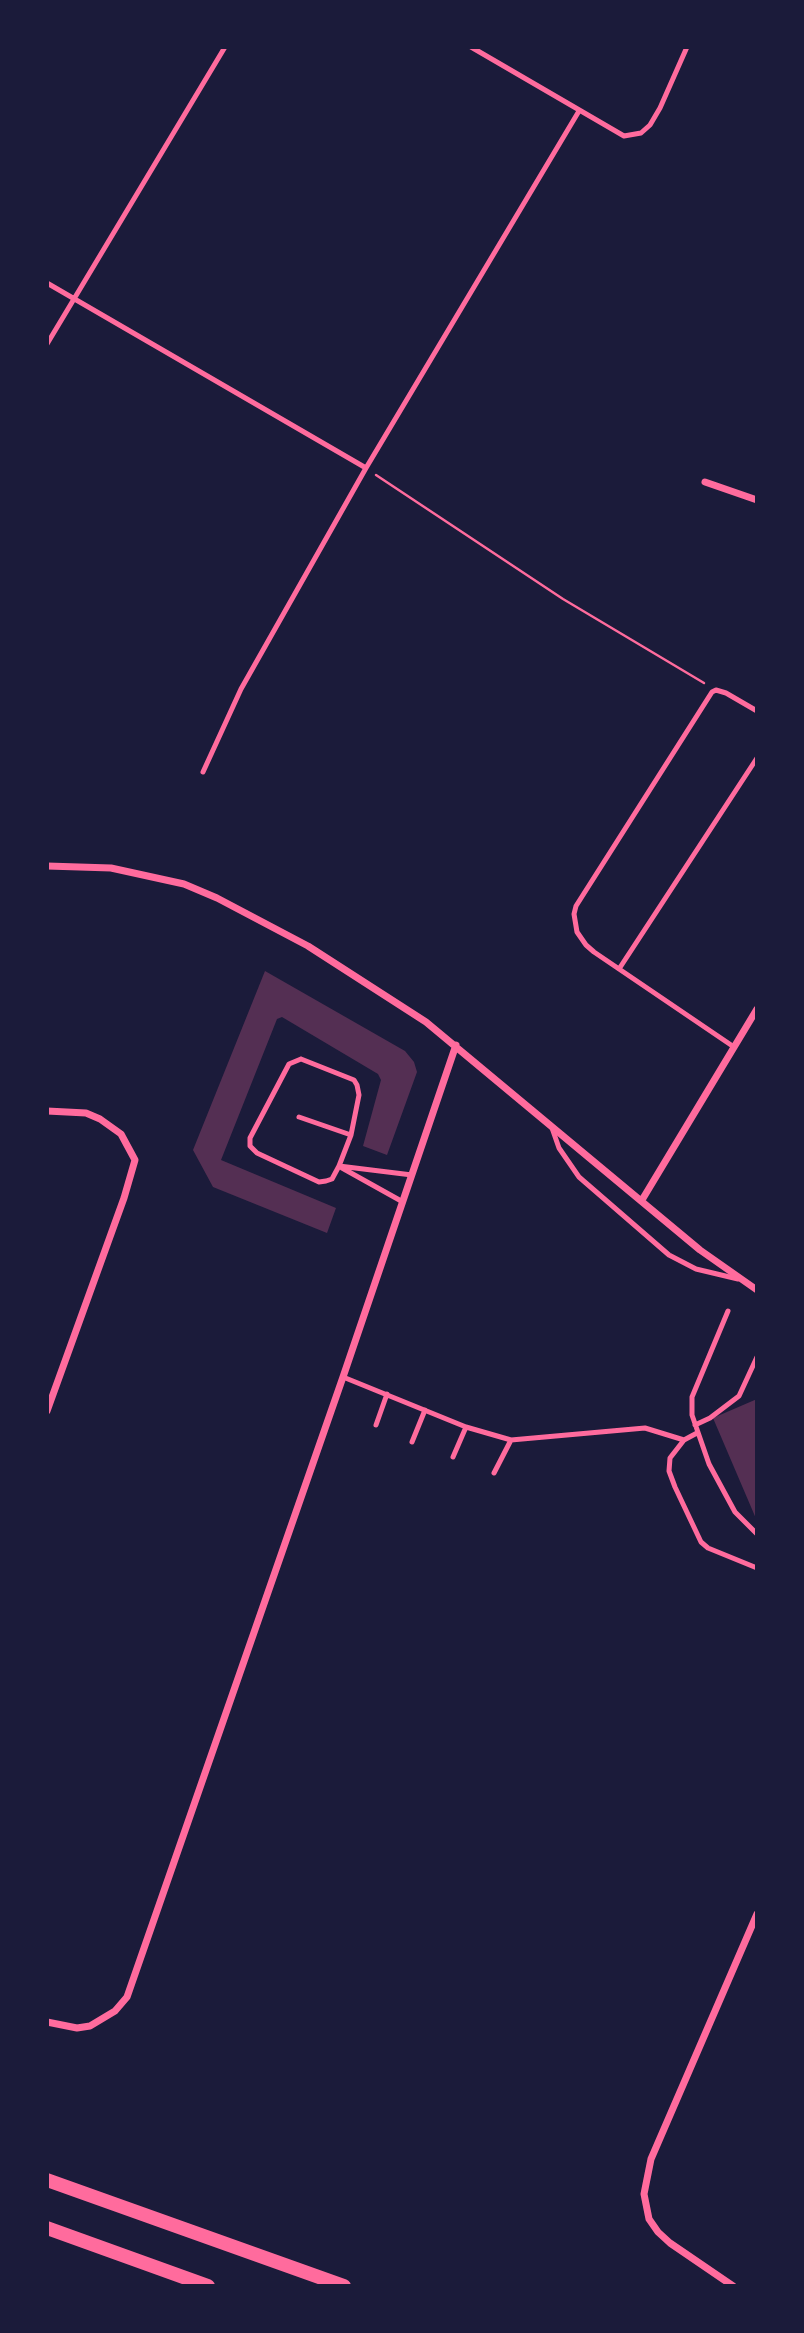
<!DOCTYPE html>
<html>
<head>
<meta charset="utf-8">
<style>
  body { margin:0 }
  #map { position:relative; width:804px; height:2333px; overflow:hidden; background:#1b1b3a; font-family:"Fira Sans Condensed",sans-serif }
  canvas { display:block }
  .frame { position:absolute; inset:0; border:49px solid #1b1b3a; pointer-events:none }
</style>
</head>
<body>
<div id="map">
<canvas width="804" height="2333"></canvas>
<div class="frame"></div>
</div>
<script>
const context = document.querySelector('canvas').getContext('2d');
context.lineJoin = 'round';
function paint(path, color) {
  context.fillStyle = color;
  context.fill(path, 'evenodd');
}
function poly(rows) {
  const path = new Path2D();
  for (const r of rows) {
    path.moveTo(r[0], r[1]);
    for (let i = 2; i < r.length; i += 2) path.lineTo(r[i], r[i + 1]);
  }
  return path;
}
function strokePath(path, color, width, dash) {
  context.strokeStyle = color;
  context.lineWidth = width;
  context.lineCap = dash ? 'butt' : 'round';
  context.setLineDash(dash || []);
  context.stroke(path);
}
const building = poly([
  [265,971,405,1051,414,1062,417,1072,387,1155,363,1146,381,1080,378,1074,282,1017,277,1019,221,1160,336,1208,327,1233,213,1187,193,1150],
  [757,1399,757,1521,713,1418]
]);
const path = poly([
  [376,475,563,599,704,683]
]);
const service = poly([
  [471,47,624,136,641,133,650,125,660,108,687,47],
  [47,283,366,468,241,689,203,772],
  [47,344,225,47],
  [366,468,579,111],
  [619,969,757,758],
  [734,1047,594,952,586,945,577,932,574,914,576,906,712,692,716,690,726,693,757,711],
  [301,1059,354,1080,357,1085,359,1095,351,1135,339,1166,332,1179,326,1181,319,1182,257,1153,250,1146,250,1138,289,1064,301,1059],
  [299,1117,351,1135],
  [552,1128,559,1148,579,1177,669,1255,696,1269,738,1279],
  [339,1166,412,1175],
  [342,1168,403,1202],
  [728,1311,692,1397,692,1415,709,1464,735,1512,757,1534],
  [343,1377,466,1427,511,1440,645,1428,684,1440],
  [376,1425,387,1394],
  [695,1425,710,1418,739,1396,757,1357],
  [697,1433,684,1440,670,1458,669,1471,675,1487,701,1542,708,1548,757,1568],
  [412,1442,425,1410],
  [453,1457,466,1427],
  [494,1473,511,1440]
]);
const minor = poly([
  [705,482,757,500],
  [47,866,111,868,184,884,217,898,308,946,426,1022,700,1250,757,1290],
  [47,1111,86,1113,100,1119,121,1134,135,1160,124,1198,47,1411],
  [642,1200,757,1009],
  [47,2022,77,2028,90,2026,115,2011,127,1997,343,1377,456,1045],
  [733,2286,670,2243,658,2232,649,2219,644,2194,651,2159,757,1914]
]);
const secondary = poly([
  [47,2180,344,2286],
  [47,2228,208,2286]
]);
paint(building, '#542f53');
strokePath(path, '#ff6b9d', 2.5);
strokePath(service, '#ff6b9d', 5);
strokePath(minor, '#ff6b9d', 7);
strokePath(secondary, '#ff6b9d', 14);
</script>
</body>
</html>
